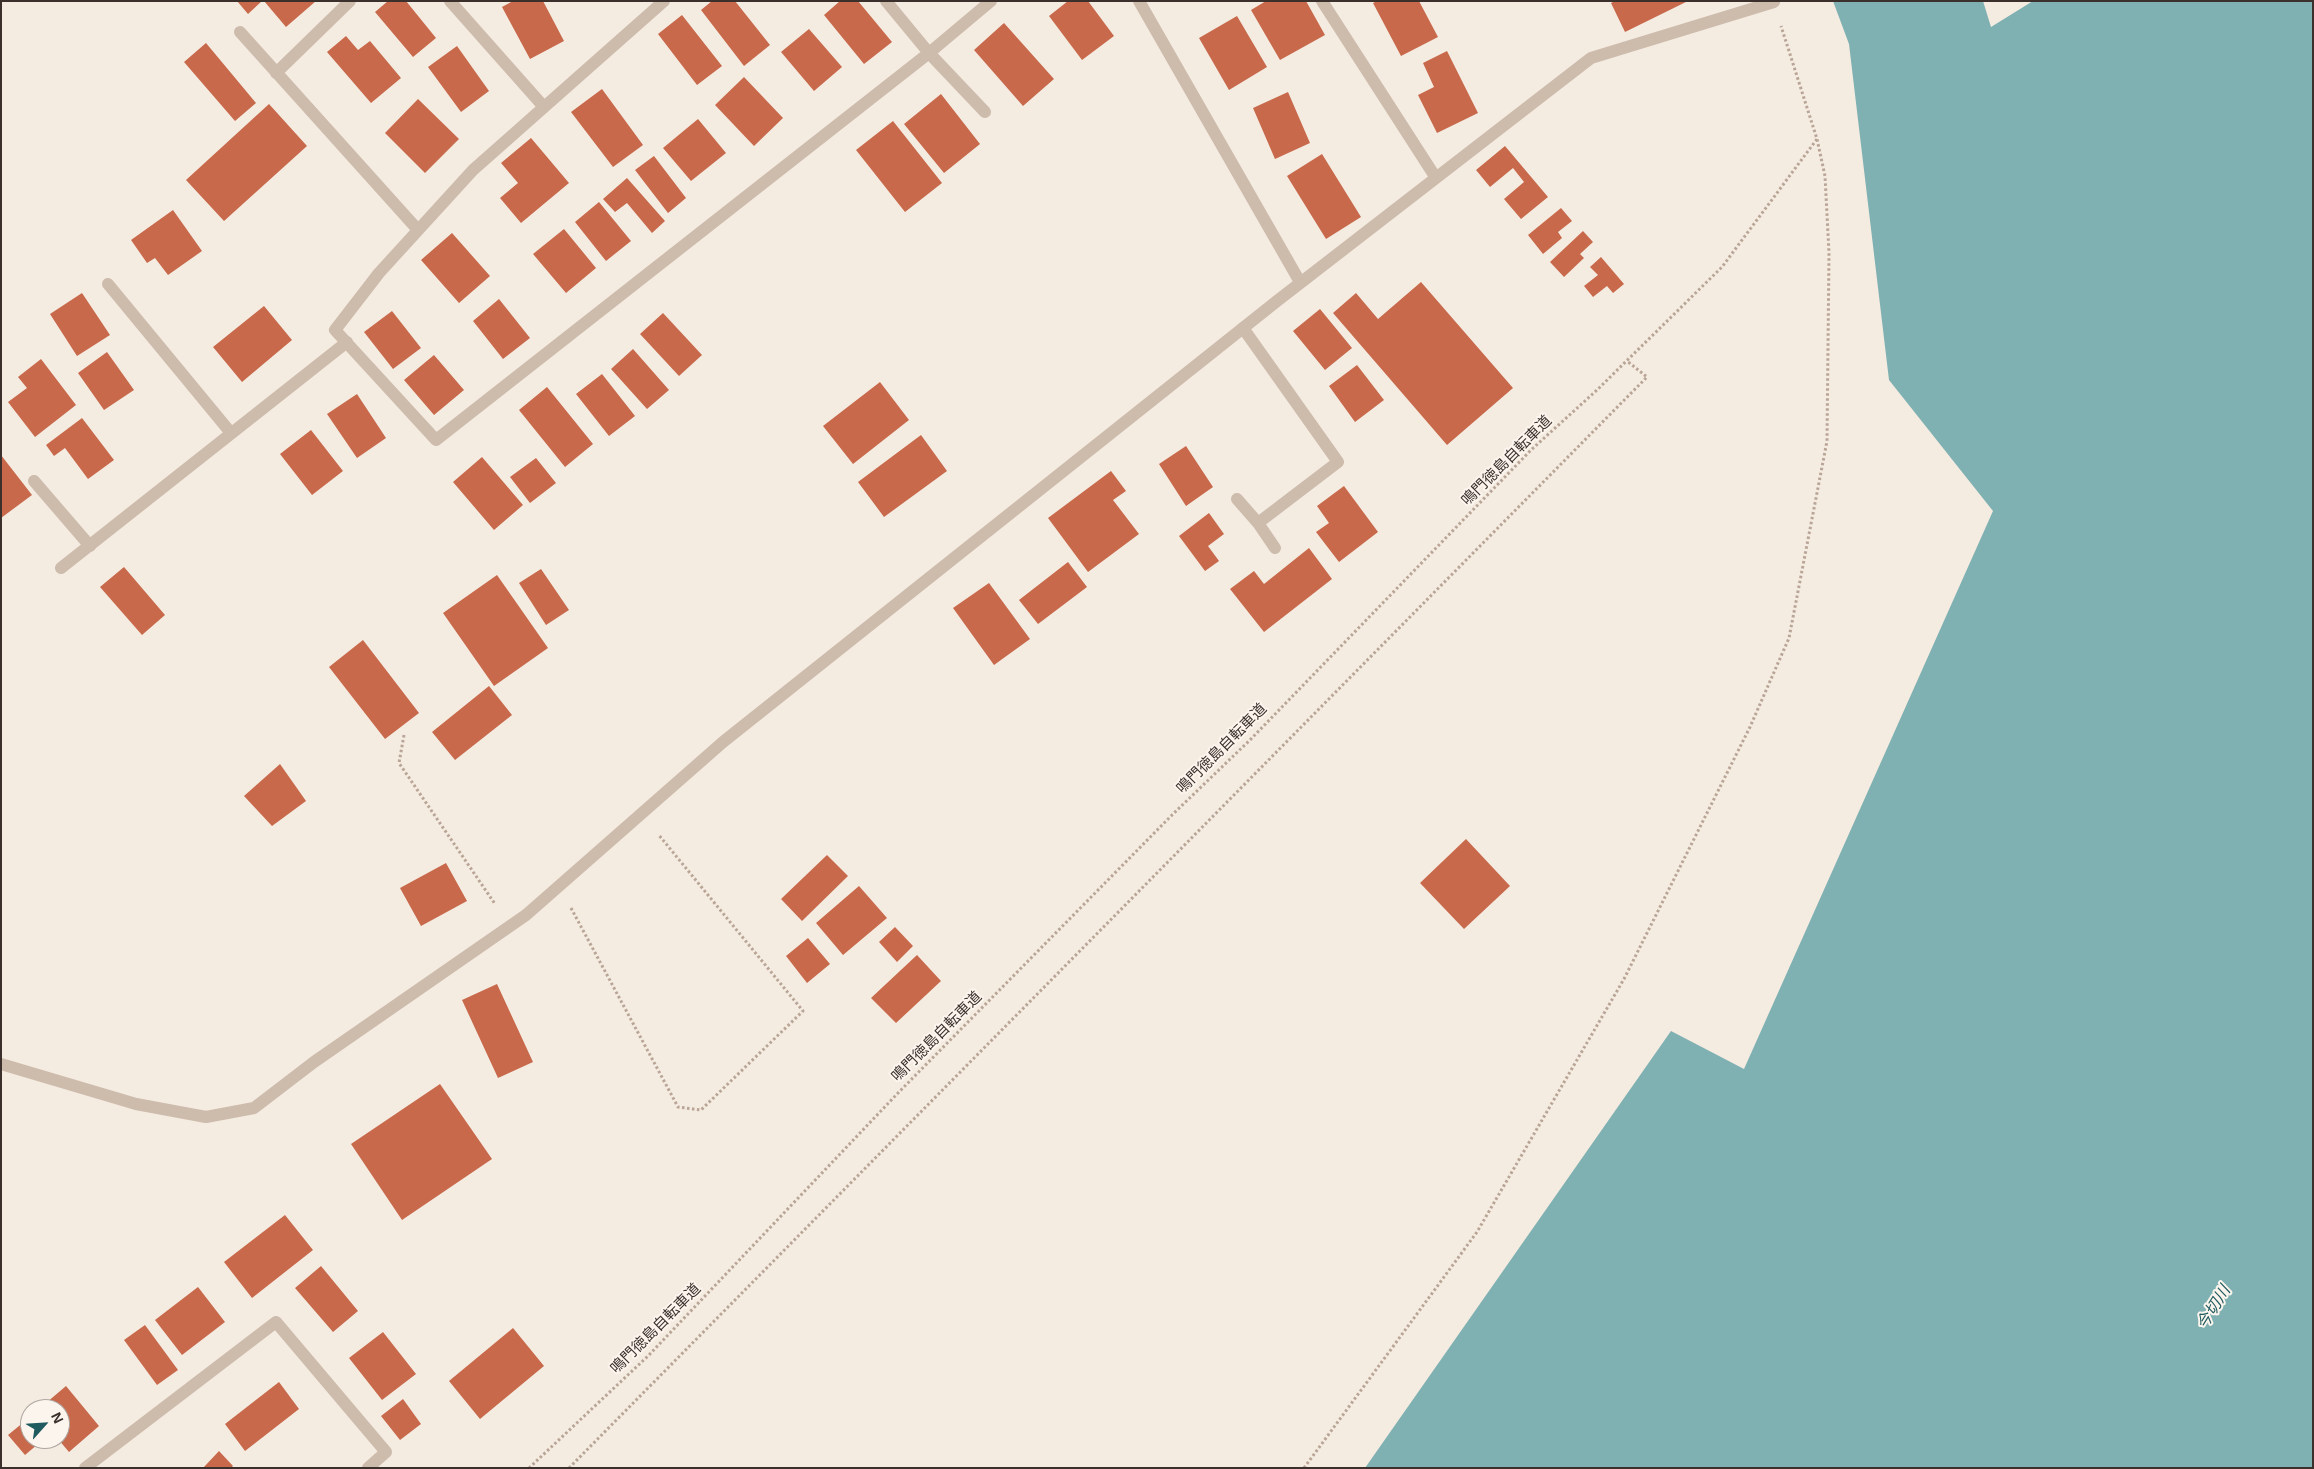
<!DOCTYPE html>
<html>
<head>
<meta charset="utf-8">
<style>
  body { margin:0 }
  #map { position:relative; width:2314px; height:1469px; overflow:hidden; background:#f4ebe1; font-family:Helvetica,sans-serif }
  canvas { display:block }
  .frame { position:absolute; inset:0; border:2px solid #3b302b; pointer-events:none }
  .north { position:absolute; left:20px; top:1399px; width:50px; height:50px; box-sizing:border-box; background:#fbf5ee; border:1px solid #aea6a0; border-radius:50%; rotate:64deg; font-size:14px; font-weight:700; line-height:20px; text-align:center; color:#3b302b }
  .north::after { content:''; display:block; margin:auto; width:18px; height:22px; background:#1f5a5e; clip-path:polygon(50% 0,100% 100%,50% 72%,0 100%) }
</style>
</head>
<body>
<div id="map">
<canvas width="2314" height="1469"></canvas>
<div class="frame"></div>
<div class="north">N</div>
</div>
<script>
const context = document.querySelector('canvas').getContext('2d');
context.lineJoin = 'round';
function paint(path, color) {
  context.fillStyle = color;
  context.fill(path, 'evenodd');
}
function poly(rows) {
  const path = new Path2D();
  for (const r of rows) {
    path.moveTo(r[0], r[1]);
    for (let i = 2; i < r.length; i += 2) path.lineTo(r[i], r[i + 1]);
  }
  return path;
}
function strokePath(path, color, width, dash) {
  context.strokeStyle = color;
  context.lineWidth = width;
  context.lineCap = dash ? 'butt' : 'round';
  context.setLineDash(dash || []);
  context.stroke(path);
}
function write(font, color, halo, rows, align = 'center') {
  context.font = font + ' Helvetica,"Noto Sans JP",sans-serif';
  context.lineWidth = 4;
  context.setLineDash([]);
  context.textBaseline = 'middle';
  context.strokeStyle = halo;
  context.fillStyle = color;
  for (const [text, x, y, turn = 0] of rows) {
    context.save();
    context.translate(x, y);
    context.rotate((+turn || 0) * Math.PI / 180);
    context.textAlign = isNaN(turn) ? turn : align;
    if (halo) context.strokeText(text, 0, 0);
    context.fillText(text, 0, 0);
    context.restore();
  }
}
const water = poly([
  [1833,1,1983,1,1991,27,2033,1,2313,1,2313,1468,1365,1468,1671,1031,1744,1069,1993,511,1889,380,1849,44]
]);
const building = poly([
  [237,1,262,1,248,14],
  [264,1,316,1,286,27],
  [388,1,406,1,436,38,413,57,375,12],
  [513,1,543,1,564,41,530,59,502,7],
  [712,1,735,1,770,45,744,66,701,10],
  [840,1,858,1,892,42,864,64,824,15],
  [1068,1,1088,1,1114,36,1082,60,1049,16],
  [1266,1,1306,1,1325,35,1280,60,1251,10],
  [1377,1,1419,1,1438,37,1401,56,1373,3],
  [1615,1,1688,1,1625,32,1611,3],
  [682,15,722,66,697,85,658,34],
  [1237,16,1267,67,1229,90,1199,38],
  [1004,23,1054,79,1023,106,974,50],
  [809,29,842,67,814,91,781,52],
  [346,36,358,50,370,41,401,78,371,103,327,52],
  [206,43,256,103,235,121,184,62],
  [457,46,489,91,461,112,428,67],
  [1447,51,1478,113,1437,133,1418,95,1434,87,1423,63],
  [744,77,783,118,754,146,715,105],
  [602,89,643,145,613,167,571,112],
  [1288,92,1310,143,1275,159,1253,108],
  [941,94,980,144,944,173,904,124],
  [418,99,459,139,425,173,385,133],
  [269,104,307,146,224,221,186,180],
  [698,119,726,153,691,181,663,148],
  [893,121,942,183,905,212,856,150],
  [531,138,569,183,521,223,500,198,518,183,501,163],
  [1505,146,1548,197,1521,219,1504,199,1524,182,1513,168,1490,187,1476,170],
  [1322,154,1361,217,1326,239,1287,176],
  [654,156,686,198,668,213,635,170],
  [627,178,665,221,652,233,627,203,615,212,603,199],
  [599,202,631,241,606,261,575,222],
  [1561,208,1572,221,1558,232,1562,238,1543,254,1528,235],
  [173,210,202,251,168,275,155,258,147,263,131,240],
  [564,229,596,268,566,293,533,254],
  [1583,231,1593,242,1580,254,1584,258,1564,277,1550,262],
  [452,233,490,276,459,303,421,260],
  [1601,257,1624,284,1613,293,1607,286,1593,297,1584,286,1598,275,1590,267],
  [1421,282,1513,388,1447,445,1333,313,1356,293,1378,319],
  [82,293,110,335,77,356,50,314],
  [499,299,530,338,503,359,473,321],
  [264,306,292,340,242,382,213,347],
  [1320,309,1352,348,1325,370,1293,331],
  [392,311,421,348,393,369,364,332],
  [663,313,702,355,679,376,640,334],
  [633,349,669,390,647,409,611,369],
  [107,352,134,390,104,410,78,373],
  [434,355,464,390,434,415,404,380],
  [41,359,76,405,35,437,8,402,27,388,18,377],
  [1357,365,1384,400,1355,422,1329,386],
  [602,374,635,416,609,436,576,394],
  [880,382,909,420,853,464,823,426],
  [547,387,593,444,565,467,519,410],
  [357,394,386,438,357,458,327,414],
  [82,418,114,460,88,479,65,448,54,456,46,445],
  [311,430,343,471,312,495,280,454],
  [921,435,947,471,884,517,858,482],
  [1186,446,1213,487,1186,506,1159,464],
  [1,455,32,495,1,518],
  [482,457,523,505,494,530,453,482],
  [536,458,556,483,530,503,510,477],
  [1111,471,1126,491,1113,500,1139,534,1088,572,1048,518],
  [1344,486,1378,532,1339,562,1316,532,1329,523,1317,506],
  [1209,513,1224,534,1208,546,1219,561,1205,571,1179,536],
  [1309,548,1332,579,1264,632,1230,589,1254,571,1264,584],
  [1068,562,1087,587,1038,624,1019,600],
  [124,567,165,615,142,635,100,587],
  [541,569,569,610,546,625,519,583],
  [497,575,548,648,494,686,443,613],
  [989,583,1030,639,994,665,953,608],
  [363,640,419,713,385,739,329,667],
  [489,686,512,715,455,760,432,732],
  [280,764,306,801,272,826,244,796],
  [1466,839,1510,886,1464,929,1420,883],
  [827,855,848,876,802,921,781,899],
  [446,863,467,901,421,926,400,888],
  [859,886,887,918,843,955,816,923],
  [895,927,913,946,897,962,879,942],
  [808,938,830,964,807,983,786,956],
  [917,955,941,981,896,1023,871,998],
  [497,984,533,1062,498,1078,462,1000],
  [440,1084,492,1159,402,1220,351,1144],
  [285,1215,313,1250,252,1298,224,1262],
  [321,1266,358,1311,333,1332,295,1288],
  [198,1287,225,1322,182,1355,155,1320],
  [145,1325,178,1370,157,1385,124,1340],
  [513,1328,544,1366,480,1419,449,1381],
  [383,1332,416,1374,382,1400,349,1358],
  [279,1382,299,1409,245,1451,225,1424],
  [66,1386,99,1426,69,1452,58,1439,60,1439,60,1409,39,1409],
  [403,1399,421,1424,400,1440,381,1416],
  [30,1417,30,1439,44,1439,25,1455,8,1435],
  [219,1451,233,1466,231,1468,203,1468]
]);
const path = poly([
  [404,735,399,763,495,904],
  [571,908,678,1107,701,1110,803,1011,658,834],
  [529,1468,648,1356,898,1093,1172,815,1250,740,1531,450,1597,390,1722,267,1817,139],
  [569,1468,1647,377,1627,361],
  [1304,1468,1477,1232,1624,979,1750,727,1789,638,1827,441,1829,253,1825,176,1817,139,1781,26]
]);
const lane = poly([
  [108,284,231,433],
  [34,481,90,546],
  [1237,499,1258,523,1338,462,1243,328],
  [1258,523,1275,548]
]);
const street = poly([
  [450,1,544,107],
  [664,1,473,170,379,273,335,330,436,440,929,53,886,1],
  [1139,1,1300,282],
  [1322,1,1436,178],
  [240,32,418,230],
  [276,73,350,1],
  [985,112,929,53,991,1],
  [61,568,347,342],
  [1,1064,136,1104,206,1117,254,1108,314,1062,526,915,723,742,1277,301,1591,58,1774,2],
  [85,1468,276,1322,386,1452,368,1468]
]);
const streetNames = [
  ["鳴門徳島自転車道",1507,461,-45],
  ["鳴門徳島自転車道",1222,749,-45],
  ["鳴門徳島自転車道",937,1037,-45],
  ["鳴門徳島自転車道",656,1329,-45]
];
const waterNames = [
  ["今切川",2214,1308,-58]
];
paint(water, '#7fb0b2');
paint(building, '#c8694b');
strokePath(path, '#b9a596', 3, [2.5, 2.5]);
strokePath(lane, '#cdbbac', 12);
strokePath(street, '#cdbbac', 12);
write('15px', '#3b302b', '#fbf5ee', streetNames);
write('italic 16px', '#1f5a5e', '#fbf5ee', waterNames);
</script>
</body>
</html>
